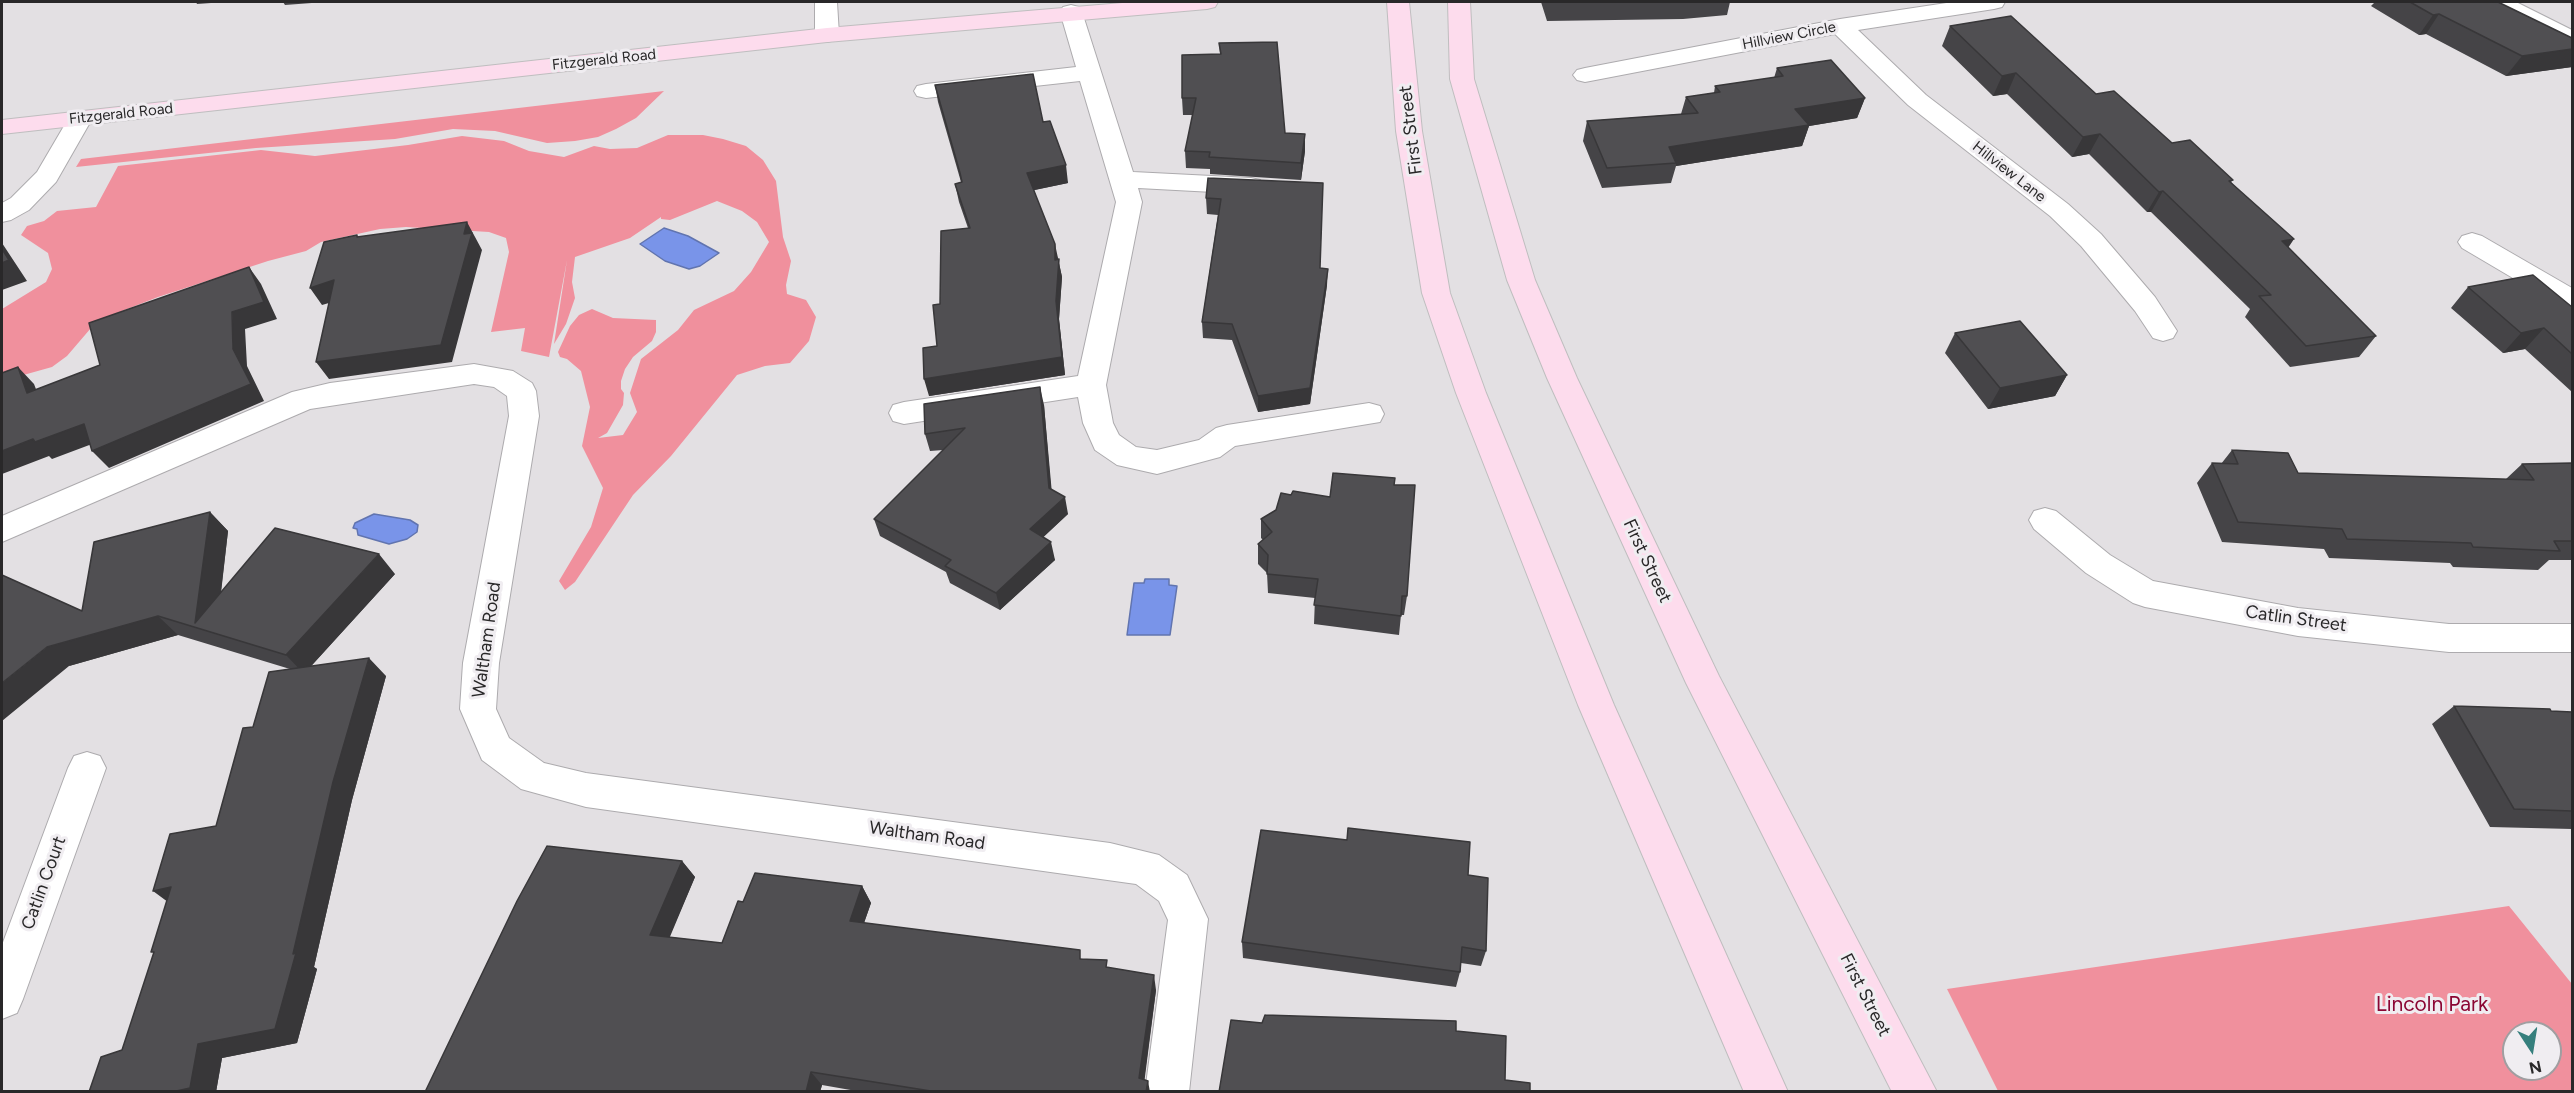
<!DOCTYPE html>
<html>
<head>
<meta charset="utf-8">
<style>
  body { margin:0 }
  #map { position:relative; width:2574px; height:1093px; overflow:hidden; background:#e3e0e3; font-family:Figtree,sans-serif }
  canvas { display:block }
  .frame { position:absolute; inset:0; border:3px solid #292829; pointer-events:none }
  .north { position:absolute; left:2502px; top:1021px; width:60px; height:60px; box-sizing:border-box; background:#f0edf1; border:2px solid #a09ea1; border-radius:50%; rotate:168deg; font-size:16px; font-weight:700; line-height:24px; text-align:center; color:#292829 }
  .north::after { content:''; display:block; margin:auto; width:21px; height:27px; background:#367f7d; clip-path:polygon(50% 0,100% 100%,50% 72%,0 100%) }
</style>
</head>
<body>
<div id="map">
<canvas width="2574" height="1093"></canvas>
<div class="frame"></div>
<div class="north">N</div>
</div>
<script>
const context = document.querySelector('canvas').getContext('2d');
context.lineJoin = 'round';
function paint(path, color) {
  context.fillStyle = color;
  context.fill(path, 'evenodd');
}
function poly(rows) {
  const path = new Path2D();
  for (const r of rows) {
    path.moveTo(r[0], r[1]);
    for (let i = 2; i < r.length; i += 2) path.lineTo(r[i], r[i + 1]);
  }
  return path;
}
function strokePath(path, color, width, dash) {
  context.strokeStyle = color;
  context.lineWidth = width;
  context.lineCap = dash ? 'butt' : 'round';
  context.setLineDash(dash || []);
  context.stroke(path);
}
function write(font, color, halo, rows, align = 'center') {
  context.font = font + ' Figtree,sans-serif';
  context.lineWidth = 6;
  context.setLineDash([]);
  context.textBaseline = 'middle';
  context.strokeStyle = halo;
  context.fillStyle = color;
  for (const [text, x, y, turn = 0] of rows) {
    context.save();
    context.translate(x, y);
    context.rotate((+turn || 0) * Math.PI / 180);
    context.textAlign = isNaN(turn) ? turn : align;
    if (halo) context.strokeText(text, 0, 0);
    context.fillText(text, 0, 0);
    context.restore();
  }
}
const green = poly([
  [664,91,636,118,616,129,598,137,575,141,547,143,495,131,453,129,395,139,256,148,76,167,81,159],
  [668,135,703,135,723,139,746,146,763,160,776,181,783,237,791,261,786,285,787,294,806,300,816,317,809,341,790,363,765,366,737,375,671,456,633,495,575,582,565,590,559,581,591,527,603,488,582,446,590,407,581,371,567,359,560,357,558,352,570,326,579,315,592,309,613,318,656,320,656,332,652,341,633,357,625,369,621,381,621,389,624,393,623,405,607,433,598,438,623,435,637,412,630,393,641,359,678,330,694,310,734,291,751,272,769,242,757,222,742,211,717,201,670,220,661,219,661,217,630,238,575,257,572,282,575,298,566,324,554,344,567,260,549,357,521,351,525,328,491,332,509,252,506,238,489,232,406,227,380,229,321,242,306,251,268,261,158,297,122,311,91,328,67,356,52,367,2,381,2,309,46,282,52,269,48,253,21,235,27,226,44,221,57,211,96,207,118,166,261,150,315,156,408,145,462,136,504,141,529,151,564,157,594,146,610,149,637,148],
  [2509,906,2572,984,2572,1091,1998,1091,1947,989],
  [2514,1033,2550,1033,2550,1069,2514,1069]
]);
const water = poly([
  [664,228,688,236,719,253,700,266,689,269,665,261,640,244,664,228],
  [374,514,410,520,418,525,417,532,407,539,389,544,358,535,357,529,353,528,355,523,374,514],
  [1145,579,1169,579,1169,585,1177,586,1170,635,1127,635,1134,583,1144,583,1145,579]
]);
const minor = poly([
  [815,2,837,2,839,35,835,40,827,42,819,40,815,35,815,2],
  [1953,2,2005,2,2002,7,1994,9,1858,30,1926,95,2068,204,2101,234,2155,297,2177,331,2173,338,2163,341,2153,338,2135,311,2081,246,2050,216,1908,105,1835,34,1585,82,1577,80,1573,75,1577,70,1585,68,1840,19,1953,2],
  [2489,2,2516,2,2572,30,2572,46,2564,44,2492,7,2489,2],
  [1071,5,1079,7,1082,12,1133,172,1251,178,1260,180,1264,186,1260,192,1251,194,1138,188,1142,202,1106,385,1113,423,1119,435,1136,447,1157,450,1199,440,1216,428,1227,425,1369,403,1380,406,1384,414,1380,422,1235,446,1220,457,1157,474,1117,465,1095,450,1083,423,1078,397,904,424,893,421,889,413,893,405,904,402,1078,376,1116,202,1080,81,926,98,917,96,914,91,917,86,926,84,1076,67,1060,12,1063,7,1071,5],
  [80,112,89,114,92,119,56,182,29,210,11,220,2,222,2,203,11,198,37,172,71,114,80,112],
  [2472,233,2482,236,2572,288,2572,309,2562,307,2462,248,2458,242,2462,236,2472,233],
  [474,364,513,371,532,383,536,391,539,416,499,663,496,709,509,738,544,763,586,773,1110,843,1159,855,1187,875,1208,919,1189,1092,1145,1092,1168,920,1159,901,1136,884,586,807,521,789,482,760,460,709,463,663,509,416,507,396,494,387,474,384,310,409,2,542,2,516,292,392,330,383,474,364],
  [2045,508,2056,511,2110,555,2153,581,2298,608,2449,624,2572,624,2572,652,2449,652,2298,636,2145,607,2133,603,2086,573,2034,529,2029,520,2034,511,2045,508],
  [87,752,100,756,106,768,23,999,17,1013,2,1019,2,945,68,768,74,756,87,752]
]);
const major = poly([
  [1134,2,1218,2,1215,7,1207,9,827,42,2,134,2,120,827,28,1134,2],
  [1387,2,1409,2,1422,131,1450,293,1486,393,1614,705,1788,1092,1744,1092,1578,705,1456,393,1422,293,1396,131,1387,2],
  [1448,2,1470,2,1474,79,1535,280,1577,378,1719,676,1937,1092,1892,1092,1686,683,1547,378,1507,280,1450,79,1448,2]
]);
const wall = poly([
  [196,2,225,2,197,4],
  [283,2,325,2,285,5],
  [1541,2,1730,2,1727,15,1683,19,1547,21],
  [2375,2,2498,2,2572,38,2572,67,2506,76,2426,34,2419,35,2371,6],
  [1950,26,2096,94,2172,143,2233,180,2231,182,2288,248,2376,336,2359,357,2290,367,2245,317,2250,309,2151,212,2147,212,2089,154,2072,157,2007,94,1993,96,1942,46],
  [1219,43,1285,133,1305,151,1301,180,1210,174,1210,169,1186,168,1185,151,1193,115,1183,115,1182,98,1220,54],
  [1777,68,1865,98,1857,118,1809,126,1802,146,1676,166,1671,183,1602,188,1583,141,1587,121,1681,114,1686,97,1714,93,1715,86,1774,78],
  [935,85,1043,122,1068,183,1034,190,1058,259,1062,277,1059,319,1065,375,929,396,937,346,940,304,968,228,959,202,955,184,961,182,938,102],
  [1208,178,1320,268,1327,285,1310,404,1258,412,1232,340,1203,338,1202,322,1218,215,1207,214,1206,198],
  [2468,287,2572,307,2572,392,2525,349,2503,353,2451,308],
  [1955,333,2067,375,2055,396,1988,409,1945,353],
  [1044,405,1051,489,1068,514,1043,537,1055,560,1000,610,950,583,946,572,880,536,874,519,943,450,930,451,925,434],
  [2232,450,2298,473,2506,479,2522,464,2572,463,2572,560,2549,560,2538,570,2453,567,2450,563,2329,558,2324,549,2222,542,2197,483,2212,463,2221,464],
  [1394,485,1407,596,1404,615,1401,615,1399,635,1314,624,1315,598,1268,593,1267,573,1258,564,1258,544,1263,540,1261,538,1261,519,1276,510,1291,495,1330,497],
  [210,512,228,531,221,593,395,574,311,666,386,676,352,800,314,967,317,969,297,1043,222,1058,216,1092,89,1092,122,1050,216,826,253,727,290,669,178,635,69,666],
  [2454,706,2551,711,2572,712,2572,829,2490,827,2432,724],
  [682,861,695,877,669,937,722,943,743,902,862,886,871,903,864,923,1083,959,1109,968,1156,990,1144,1080,1150,1092,862,1092,822,1085,820,1092,425,1092],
  [1468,875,1486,951,1481,966,1461,963,1460,972,1456,987,1243,958,1242,942]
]);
const shadedWall = poly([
  [2439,14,2426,34,2419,35,2433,15],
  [2572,49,2572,67,2506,76,2522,56],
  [2016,73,2007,94,1993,96,2002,76],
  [1865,98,1857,118,1809,126,1802,146,1676,166,1676,163,1669,147,1795,109],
  [1305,134,1305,151,1301,180,1301,163],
  [2100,134,2089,154,2072,157,2083,137],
  [1066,165,1068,183,1030,191,1027,173],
  [2163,191,2151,212,2147,212,2159,192],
  [467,222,482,250,452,362,329,379,316,362,464,234],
  [2294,239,2280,260,2282,241],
  [2,243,27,281,2,290],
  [1055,244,1062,277,1059,319,1065,375,929,396,924,379,1056,301],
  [249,267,261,284,277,319,245,329,247,366,264,401,109,468,92,451,233,349,232,312],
  [1328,269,1327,285,1310,404,1258,412,1258,396],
  [334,280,346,298,322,305,310,288],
  [2544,328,2525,349,2503,353,2521,333],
  [18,367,34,384,44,410,27,393],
  [2067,375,2055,396,1988,409,2000,388],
  [1040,387,1044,405,1053,505,1049,488],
  [84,424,100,441,52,459,49,456,2,474,2,451,33,439],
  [1065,497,1068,514,1034,546,1030,529],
  [210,512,228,531,216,633,195,623],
  [1051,542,1055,560,1000,610,996,593],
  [379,554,395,574,304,674,286,655],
  [158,616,178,635,69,666,2,721,2,683,47,647],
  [369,658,386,676,352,800,314,967,317,969,297,1043,222,1058,216,1092,172,1092,198,1044,293,954,333,782],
  [682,861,695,877,664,951,650,935],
  [862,886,871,903,859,937,850,921],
  [171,887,176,908,153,891],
  [1154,975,1156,990,1143,1092,1139,1078],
  [811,1072,822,1085,820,1092,806,1092],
  [1148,1081,1150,1092,1146,1092]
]);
const building = poly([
  [2410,2,2498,2,2572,38,2572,49,2522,56,2439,14,2433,15,2410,2],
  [2011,16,2096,94,2114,91,2172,143,2190,140,2233,180,2229,181,2294,239,2282,241,2376,336,2306,346,2259,296,2271,295,2163,191,2159,192,2100,134,2083,137,2016,73,2002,76,1950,26,2011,16],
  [1277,42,1285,133,1305,134,1301,163,1209,157,1210,152,1185,151,1196,98,1182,98,1182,55,1221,54,1219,43,1277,42],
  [1831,60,1865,98,1795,109,1809,125,1669,147,1676,163,1607,168,1587,121,1698,113,1686,97,1720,92,1715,86,1783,76,1777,68,1831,60],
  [1033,74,1043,122,1050,121,1066,165,1027,173,1055,244,1055,260,1059,259,1056,301,1062,357,924,379,923,348,937,346,933,305,940,304,941,231,970,228,955,184,962,182,960,173,935,85,1033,74],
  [1208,178,1323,183,1320,268,1328,269,1310,388,1258,396,1232,324,1202,322,1221,199,1206,198,1208,178],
  [467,222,464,234,472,233,441,345,316,362,334,280,310,288,324,242,357,235,357,237,467,222],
  [2,249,9,260,2,263,2,249],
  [249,267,264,302,232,312,233,349,251,384,92,451,84,424,35,442,33,439,2,451,2,373,18,367,27,393,100,365,89,323,249,267],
  [2533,275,2572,307,2572,354,2544,328,2521,333,2468,287,2533,275],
  [2020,321,2067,375,2000,388,1955,333,2020,321],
  [1040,387,1049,488,1065,497,1030,529,1051,542,996,593,945,566,951,560,874,519,965,428,925,434,924,404,1040,387],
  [2232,450,2288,453,2298,473,2534,480,2522,464,2572,463,2572,541,2554,541,2560,551,2473,547,2471,543,2347,539,2342,529,2238,522,2212,463,2238,464,2232,450],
  [1333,473,1395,478,1394,485,1415,485,1407,596,1402,596,1401,616,1314,605,1318,579,1267,574,1268,555,1258,544,1272,532,1261,519,1276,510,1281,493,1291,495,1293,491,1330,497,1333,473],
  [210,512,195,623,275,528,379,554,286,655,158,616,47,647,2,683,2,575,82,611,94,542,210,512],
  [369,658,333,782,293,954,296,953,275,1029,198,1044,190,1088,172,1092,89,1092,101,1057,122,1050,154,952,151,952,171,887,153,891,170,834,216,826,243,728,253,727,269,672,369,658],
  [2454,706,2550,709,2551,711,2572,712,2572,811,2514,809,2454,706],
  [1348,828,1470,842,1468,875,1488,878,1486,951,1462,947,1460,972,1242,942,1261,830,1347,840,1348,828],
  [547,846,682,861,650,935,722,943,738,901,743,902,755,873,862,886,850,921,1080,950,1080,959,1107,960,1106,967,1154,975,1139,1078,1148,1081,1146,1092,937,1092,811,1072,806,1092,425,1092,517,901,547,846],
  [1265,1015,1456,1021,1456,1031,1506,1036,1505,1080,1530,1083,1530,1092,1219,1092,1231,1020,1262,1023,1265,1015]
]);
const farStreetnames = [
  ["Hillview Circle",1789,36,-11],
  ["Fitzgerald Road",604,60,-6],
  ["Fitzgerald Road",121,114,-6],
  ["Hillview Lane",2009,172,38]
];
const streetNames = [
  ["First Street",1411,130,-97],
  ["First Street",1647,561,65],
  ["Catlin Street",2296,619,8],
  ["Waltham Road",487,640,-82],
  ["Waltham Road",927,836,8],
  ["Catlin Court",44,883,-70],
  ["First Street",1865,995,63]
];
const nearParknames = [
  ["Lincoln Park",2432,1005]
];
paint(green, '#f0909d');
paint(water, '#7994e9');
strokePath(water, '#6174af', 1.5);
strokePath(minor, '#adabae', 2);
strokePath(major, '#bfbebf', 2);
paint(minor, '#fff');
paint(major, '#fddced');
paint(wall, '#454447');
paint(shadedWall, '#383739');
paint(building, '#504f52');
strokePath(building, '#383739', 1.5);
write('15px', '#292829', '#f0edf1', farStreetnames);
write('18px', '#292829', '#f0edf1', streetNames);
write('21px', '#8b0633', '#f0edf1', nearParknames);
</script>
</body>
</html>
